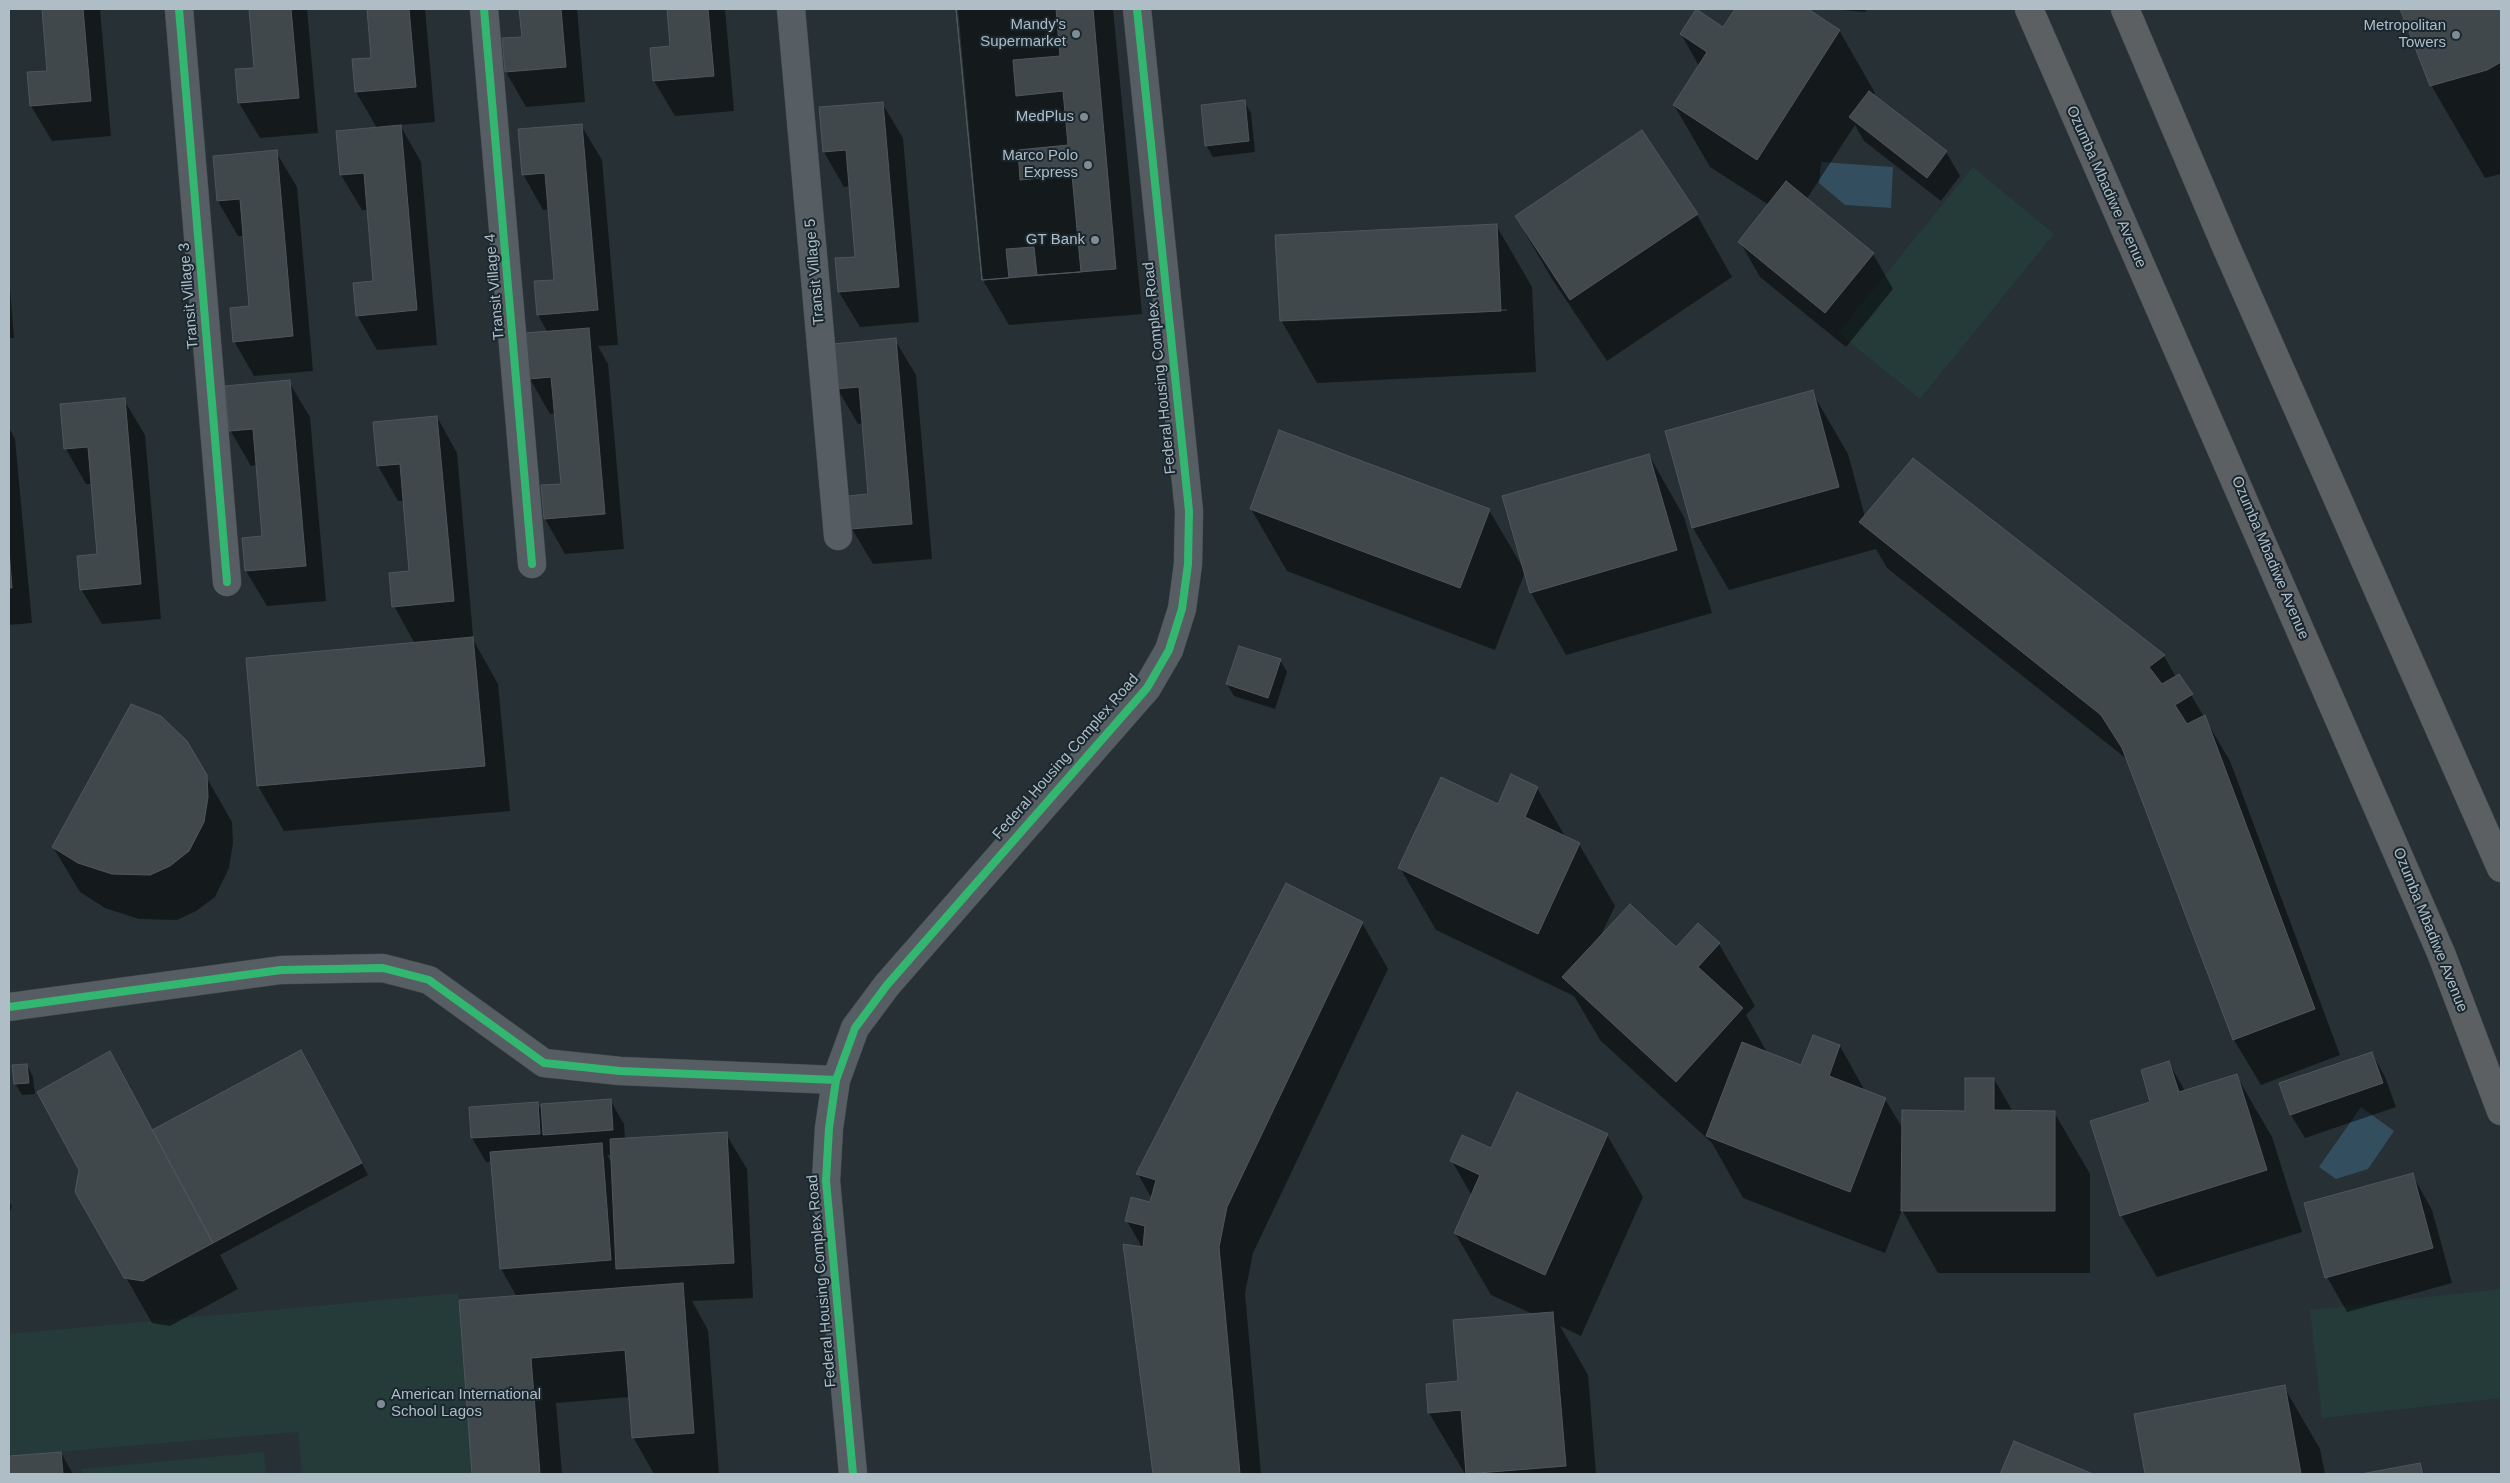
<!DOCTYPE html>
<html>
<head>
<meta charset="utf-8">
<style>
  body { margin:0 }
  #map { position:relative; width:2510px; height:1483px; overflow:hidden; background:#273034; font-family:Helvetica,sans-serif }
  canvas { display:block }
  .frame { position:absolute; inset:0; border:10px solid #afbdc7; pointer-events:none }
</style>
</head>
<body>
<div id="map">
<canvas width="2510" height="1483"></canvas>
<div class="frame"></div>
</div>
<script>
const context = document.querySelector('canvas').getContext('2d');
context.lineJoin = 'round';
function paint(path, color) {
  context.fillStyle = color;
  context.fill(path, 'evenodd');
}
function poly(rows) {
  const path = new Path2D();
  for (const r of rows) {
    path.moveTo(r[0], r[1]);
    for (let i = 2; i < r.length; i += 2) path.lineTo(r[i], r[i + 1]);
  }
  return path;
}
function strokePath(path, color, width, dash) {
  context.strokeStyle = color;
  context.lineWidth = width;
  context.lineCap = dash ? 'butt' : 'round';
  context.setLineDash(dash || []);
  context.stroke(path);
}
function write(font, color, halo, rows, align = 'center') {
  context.font = font + ' Helvetica,sans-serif';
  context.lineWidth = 4;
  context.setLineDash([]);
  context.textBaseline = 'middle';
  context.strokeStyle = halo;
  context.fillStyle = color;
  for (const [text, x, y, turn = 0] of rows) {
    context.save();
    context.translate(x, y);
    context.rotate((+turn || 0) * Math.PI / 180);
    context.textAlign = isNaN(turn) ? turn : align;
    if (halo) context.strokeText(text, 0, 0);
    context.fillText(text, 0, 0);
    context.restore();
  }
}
const green = poly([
  [1973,167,2054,234,1920,399,1838,333],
  [2501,1289,2501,1398,2322,1418,2310,1310],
  [458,1293,472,1474,302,1474,298,1432,9,1456,9,1334],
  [264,1452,266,1474,82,1474,81,1469]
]);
const water = poly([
  [1821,162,1893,167,1891,208,1845,205,1819,183],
  [2361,1107,2394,1131,2368,1169,2336,1179,2319,1167]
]);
const shadow = poly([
  [43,9,100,9,111,136,52,141,31,106,49,72],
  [250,9,307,9,318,133,260,138,239,103,256,69],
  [368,9,425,9,435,122,400,125,421,162,437,345,377,350,357,315,374,282,368,210,362,210,341,175,338,132,377,128,356,92,373,59],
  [520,9,577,9,585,102,526,107,506,72,523,38],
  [668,9,725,9,734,111,675,116,654,81,651,49,671,47],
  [958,9,1113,9,1142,314,1009,325,983,280],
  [1736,9,1806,9,1839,30,1875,93,1873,96,1946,152,1960,176,1941,201,1864,141,1855,125,1806,200,1873,254,1893,289,1846,347,1760,277,1740,242,1769,205,1710,167,1674,105,1699,66,1681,34,1723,28],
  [1828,9,1866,9,1866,12],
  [2401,9,2501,9,2501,174,2485,178,2431,85],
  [1244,102,1251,113,1255,152,1213,157,1206,145],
  [882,103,903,138,919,322,860,327,839,292,856,258,850,186,844,187,824,152],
  [581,125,602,160,618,345,598,346,608,364,624,549,565,554,545,519,562,485,556,413,550,414,530,379,548,333,538,315,555,281,549,209,543,210,523,174],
  [276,152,297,187,313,371,254,376,234,341,250,307,244,236,238,236,218,201,214,157],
  [1697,215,1732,277,1607,361,1552,279,1516,217],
  [1496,225,1532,287,1536,372,1317,383,1281,320],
  [1507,309,1507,311,1311,321,1311,318],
  [9,275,14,338,9,338],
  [895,340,916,375,932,559,873,564,852,529,870,495,863,423,858,424,837,388],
  [289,382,310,417,326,601,267,606,246,571,263,537,257,465,251,466,230,430],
  [1812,392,1848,454,1865,517,2164,656,2176,677,2191,695,2230,761,2340,1055,2261,1085,2234,1040,2128,760,1887,568,1876,549,1729,590,1693,528,1666,432],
  [124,400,145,435,161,619,102,624,81,589,98,555,92,484,86,484,66,449,62,405],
  [437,417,457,453,473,636,471,636,498,684,510,811,284,831,258,786,247,659,415,644,394,606,411,572,405,501,398,501,378,466,374,423],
  [9,428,15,439,32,623,9,625],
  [1649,455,1684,517,1712,613,1566,655,1531,593,1525,572,1495,650,1287,571,1251,509,1489,510,1523,568],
  [1280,660,1287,672,1275,709,1234,696,1227,684],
  [186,742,232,822,233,843,229,868,215,897,196,911,177,920,139,919,105,908,80,892,53,847],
  [1537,788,1566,838,1579,844,1615,906,1600,937,1676,948,1719,944,1755,1006,1746,1015,1768,1054,1802,1066,1814,1036,1840,1046,1865,1091,1885,1099,1903,1129,1966,1112,1994,1079,2013,1112,2054,1112,2090,1174,2090,1273,1938,1273,1902,1210,1885,1253,1743,1198,1712,1143,1600,1040,1574,996,1436,930,1400,868,1499,806],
  [1362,923,1388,969,1253,1253,1245,1293,1261,1474,1154,1474,1125,1246,1143,1249,1127,1221,1151,1203,1152,1199,1138,1174],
  [110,1053,153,1131,308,1063,368,1175,220,1255,238,1289,170,1326,152,1323,77,1192],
  [2372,1053,2385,1077,2396,1107,2305,1138,2291,1115],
  [2169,1063,2185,1091,2236,1075,2272,1137,2302,1232,2157,1277,2121,1215,2152,1102],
  [27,1065,33,1077,35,1094,22,1095,15,1083],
  [610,1100,624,1124,625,1139,726,1134,747,1169,753,1298,692,1301,708,1330,719,1474,654,1474,633,1437,630,1397,556,1403,562,1474,473,1474,460,1301,517,1297,501,1269,492,1161,486,1162,472,1138,538,1104,543,1112],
  [607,1155,612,1155,612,1164],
  [1607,1135,1643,1197,1581,1336,1560,1326,1588,1375,1596,1474,1465,1474,1429,1413,1460,1382,1535,1315,1491,1295,1455,1233,1472,1196,1452,1161,1492,1150],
  [2412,1174,2432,1210,2452,1283,2347,1312,2327,1277],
  [9,1201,12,1206,9,1215],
  [2284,1387,2320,1449,2325,1474,2147,1474,2136,1415],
  [2014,1443,2090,1474,2002,1474],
  [61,1453,73,1474,9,1474,9,1457],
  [2419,1464,2425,1474,2368,1474]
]);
const building = poly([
  [42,9,83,9,91,101,30,106,27,72,47,71,42,9],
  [249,9,291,9,299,98,238,103,235,69,254,68,249,9],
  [367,9,409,9,416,87,355,92,352,59,371,58,367,9],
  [519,9,561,9,566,67,505,72,502,38,522,37,519,9],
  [667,9,708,9,714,76,653,81,650,48,670,46,667,9],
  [956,9,1056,9,1060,56,1013,60,1016,96,1063,91,1068,145,1018,150,1020,180,1072,175,1081,272,1037,275,1034,247,1006,249,1009,278,982,280,956,9],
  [956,9,1093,9,1116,269,982,280,956,9],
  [1696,9,1723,27,1735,9,1808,9,1840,30,1757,160,1673,105,1707,52,1680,34,1696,9],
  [2400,9,2501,9,2501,62,2487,70,2430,86,2400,9],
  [1869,91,1947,151,1927,178,1849,117,1869,91],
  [1245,100,1249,141,1205,146,1201,105,1245,100],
  [883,102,899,287,838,292,835,258,855,257,846,150,823,152,819,107,883,102],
  [582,124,598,310,537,315,534,281,554,280,545,173,522,175,518,129,582,124],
  [401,125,417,310,356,316,353,283,373,281,364,173,340,175,336,131,401,125],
  [1642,130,1698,214,1570,300,1515,216,1642,130],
  [277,150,293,336,233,342,230,308,249,306,240,199,217,201,213,156,277,150],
  [1786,181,1874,253,1825,313,1738,242,1786,181],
  [1497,224,1501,311,1280,321,1275,235,1497,224],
  [589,328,605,514,544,519,541,485,561,484,551,377,529,379,525,333,589,328],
  [896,338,912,524,851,529,848,496,868,494,859,387,836,389,832,344,896,338],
  [290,380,306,566,245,571,242,538,262,536,253,429,229,431,225,386,290,380],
  [1813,390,1839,487,1692,528,1665,431,1813,390],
  [125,398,141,584,80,590,77,556,97,554,88,447,64,449,60,404,125,398],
  [437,416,454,601,392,607,389,573,409,571,400,464,377,466,373,422,437,416],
  [1279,430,1490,509,1460,588,1250,509,1279,430],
  [1649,454,1677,550,1530,593,1502,496,1649,454],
  [1913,458,2165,655,2149,667,2162,684,2179,674,2193,694,2175,705,2187,724,2205,715,2315,1009,2233,1040,2122,748,2101,715,1859,522,1913,458],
  [9,550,12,588,9,588,9,550],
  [473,637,485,766,257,786,246,658,473,637],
  [1239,646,1281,659,1268,698,1226,684,1239,646],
  [131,704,161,716,187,741,207,775,208,797,204,822,189,851,170,866,150,875,112,874,78,863,52,847,131,704],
  [1511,774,1538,787,1525,817,1580,843,1538,934,1398,868,1441,777,1498,804,1511,774],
  [1286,883,1363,922,1227,1207,1219,1247,1240,1474,1153,1474,1123,1244,1143,1247,1145,1226,1125,1221,1131,1197,1150,1202,1156,1180,1136,1174,1286,883],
  [1630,904,1676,947,1698,923,1720,943,1698,967,1743,1008,1676,1082,1562,977,1630,904],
  [1813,1035,1840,1045,1829,1076,1886,1098,1850,1192,1706,1136,1742,1042,1801,1065,1813,1035],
  [301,1050,362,1163,213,1243,152,1130,301,1050],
  [110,1051,213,1243,143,1281,124,1278,75,1192,79,1170,37,1092,110,1051],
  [2372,1052,2383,1083,2290,1115,2279,1083,2372,1052],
  [2169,1061,2179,1092,2237,1074,2267,1170,2120,1216,2090,1121,2150,1102,2141,1070,2169,1061],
  [27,1064,29,1083,14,1084,12,1065,27,1064],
  [1965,1078,1994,1078,1994,1110,2055,1111,2055,1211,1901,1211,1902,1110,1965,1111,1965,1078],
  [1517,1092,1608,1134,1545,1275,1454,1233,1480,1175,1450,1161,1462,1135,1491,1148,1517,1092],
  [611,1099,613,1130,543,1135,541,1104,611,1099],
  [538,1102,540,1134,471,1138,469,1107,538,1102],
  [727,1132,734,1263,616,1269,610,1139,727,1132],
  [602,1143,611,1260,500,1269,490,1152,602,1143],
  [2413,1173,2433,1248,2325,1278,2304,1203,2413,1173],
  [683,1283,694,1433,632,1438,625,1350,531,1358,540,1474,472,1474,459,1300,683,1283],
  [1553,1312,1566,1466,1466,1474,1461,1410,1428,1413,1426,1384,1458,1381,1453,1320,1553,1312],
  [2285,1385,2301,1474,2145,1474,2134,1414,2285,1385],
  [2014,1441,2093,1474,2000,1474,2014,1441],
  [61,1452,63,1474,9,1474,9,1456,61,1452],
  [2420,1463,2423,1474,2361,1474,2420,1463]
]);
const street = poly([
  [179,9,227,582],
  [484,9,532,564],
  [791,9,838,536],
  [9,1007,281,970,383,968,429,980,544,1063,620,1071,836,1080],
  [853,1474,826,1181,829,1128,836,1080,855,1028,887,985,1147,688,1169,650,1182,609,1188,564,1189,511,1137,9]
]);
const highway = poly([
  [2029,9,2441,953,2501,1111],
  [2125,9,2224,242,2501,868]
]);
const cycleway = poly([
  [179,9,227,582],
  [484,9,532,564],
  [9,1007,281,970,383,968,429,980,544,1063,620,1071,836,1080],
  [853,1474,826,1181,829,1128,836,1080,855,1028,887,985,1147,688,1169,650,1182,609,1188,564,1189,511,1137,9]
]);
const markers = [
  [1076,34,5,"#7f8c94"],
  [2456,35,5,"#7f8c94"],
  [1084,117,5,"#7f8c94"],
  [1088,165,5,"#7f8c94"],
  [1095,240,5,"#7f8c94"],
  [381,1404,5,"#7f8c94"]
];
const poiNames = [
  ["Mandy's",1066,25],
  ["Supermarket",1066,42],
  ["Metropolitan",2446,26],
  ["Towers",2446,43],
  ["MedPlus",1074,117],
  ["Marco Polo",1078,156],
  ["Express",1078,173],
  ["GT Bank",1085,240],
  ["American International",391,1395,"left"],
  ["School Lagos",391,1412,"left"]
];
const streetNames = [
  ["Ozumba Mbadiwe Avenue",2106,187,66],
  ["Transit Village 5",815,272,-95],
  ["Transit Village 4",495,287,-95],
  ["Transit Village 3",189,296,-95],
  ["Federal Housing Complex Road",1160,368,-96],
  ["Ozumba Mbadiwe Avenue",2270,558,67],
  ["Federal Housing Complex Road",1066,757,-49],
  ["Ozumba Mbadiwe Avenue",2430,930,68],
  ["Federal Housing Complex Road",822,1281,-95]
];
paint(green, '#243b39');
paint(water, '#334e5e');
paint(shadow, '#0007');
paint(building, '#40484c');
strokePath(building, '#4e575c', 1);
strokePath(street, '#444b4f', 29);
strokePath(highway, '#434b50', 29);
strokePath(street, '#565e63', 28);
strokePath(highway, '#5c6062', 28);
strokePath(cycleway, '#33b770', 8);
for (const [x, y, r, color] of markers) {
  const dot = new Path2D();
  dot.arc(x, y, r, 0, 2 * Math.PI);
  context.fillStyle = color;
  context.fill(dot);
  strokePath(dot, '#1a272f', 2);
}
write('15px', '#afbdc7', '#1a272f', poiNames, 'right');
write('15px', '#afbdc7', '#1a272f', streetNames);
</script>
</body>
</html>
